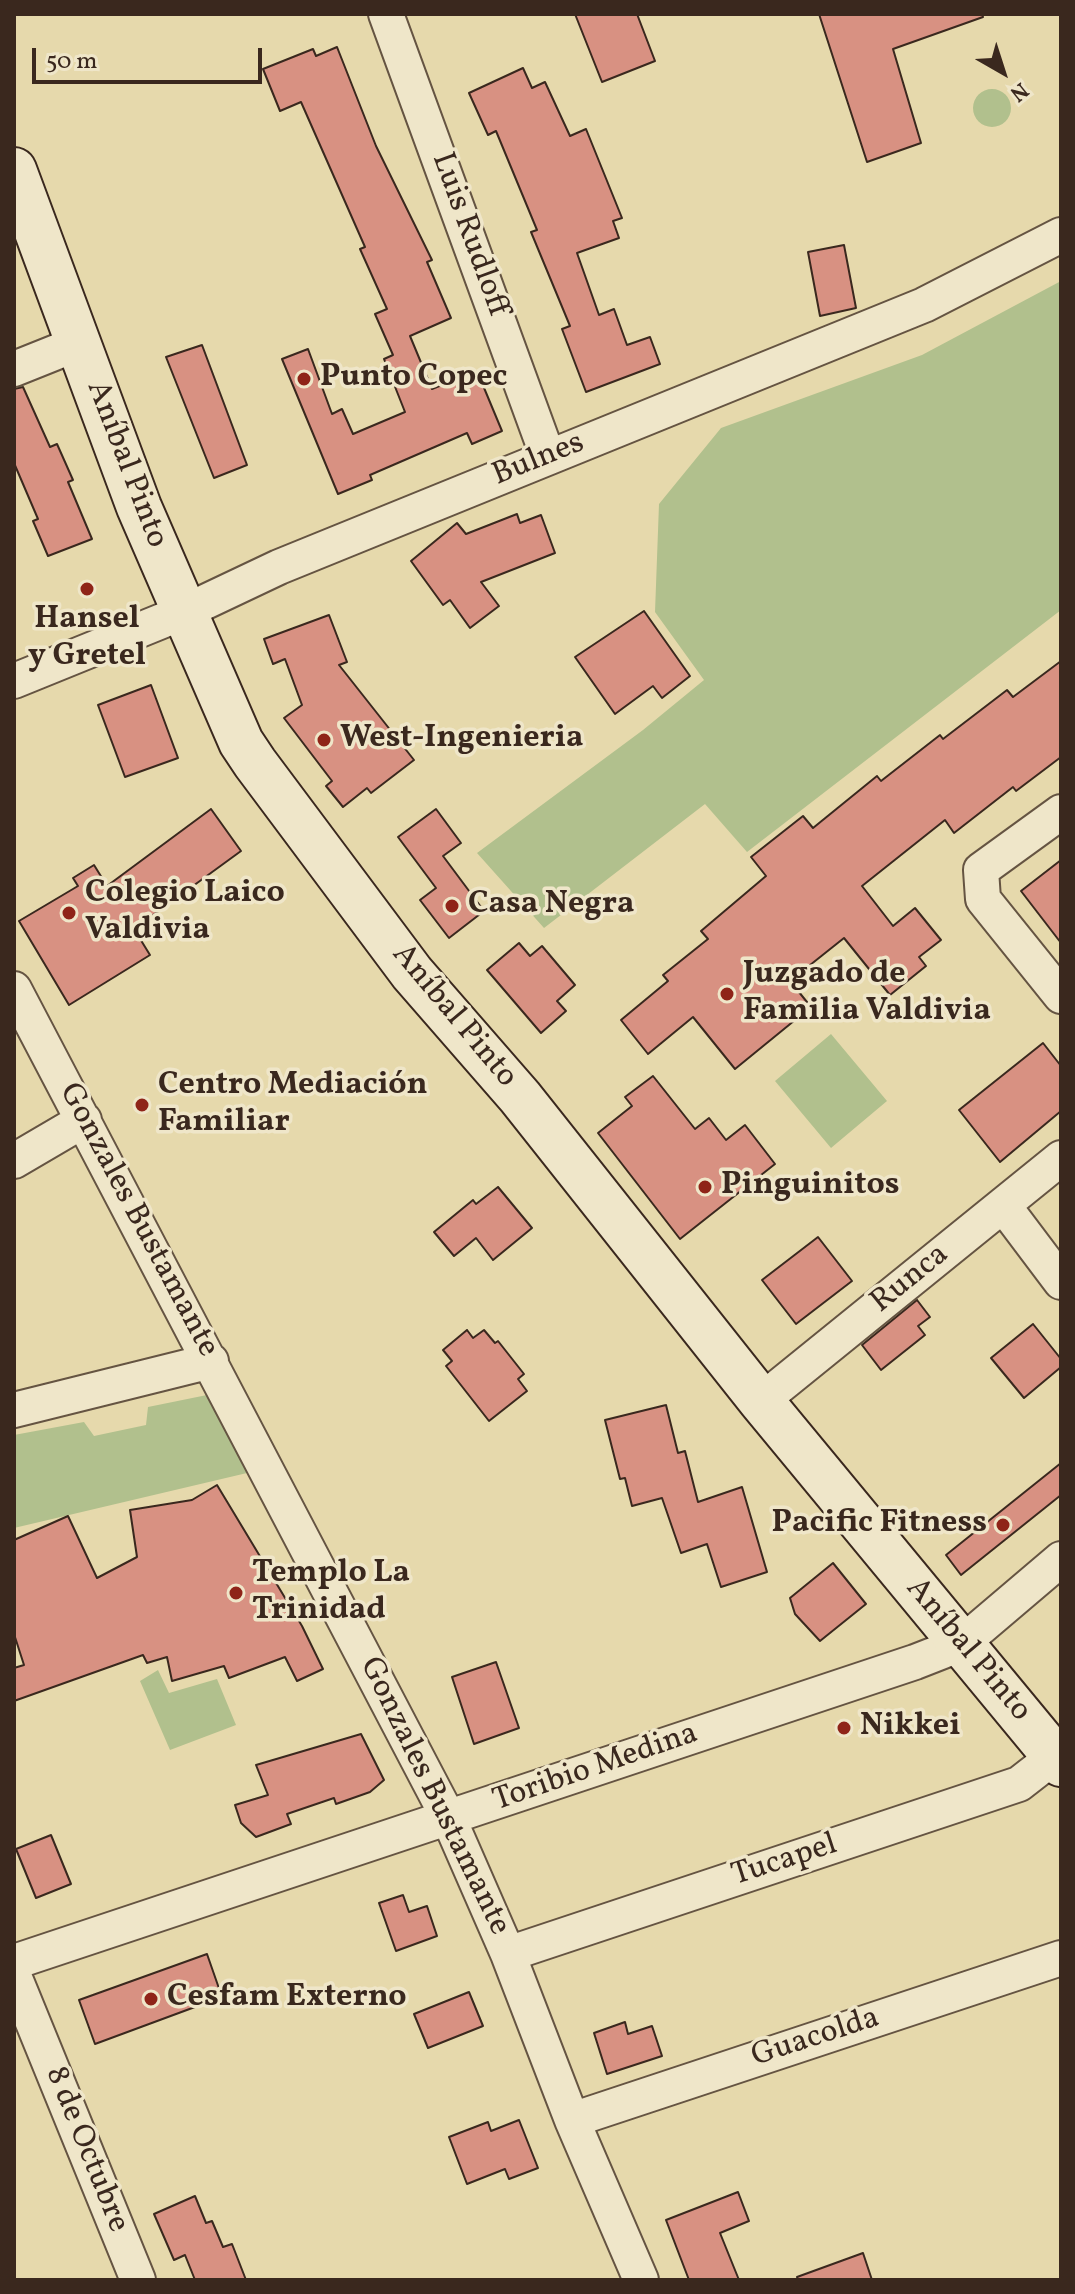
<!DOCTYPE html>
<html>
<head>
<meta charset="utf-8">
<style>
  body { margin:0 }
  #map { position:relative; width:1075px; height:2294px; overflow:hidden; background:#e6d9ac; font-family:Vollkorn,serif }
  canvas { display:block }
  .frame { position:absolute; inset:0; border:16px solid #3a281e; pointer-events:none }
  .north { position:absolute; left:963px; top:32px; width:80px; height:80px; -webkit-text-stroke:6px #efe6c9; paint-order:stroke; rotate:141deg; font-size:22px; font-weight:700; line-height:32px; text-align:center; color:#3a281e }
  .north::after { content:''; display:block; margin:auto; width:28px; height:36px; background:#3a281e; clip-path:polygon(50% 0,100% 100%,50% 72%,0 100%) }
  .scale { position:absolute; left:32px; top:48px; width:230px; height:36px; box-sizing:border-box; border:4px solid #3a281e; border-top:0; padding-left:10px; font-size:24px; line-height:28px; white-space:nowrap; color:#3a281e; -webkit-text-stroke:6px #efe6c9; paint-order:stroke }
</style>
</head>
<body>
<div id="map">
<canvas width="1075" height="2294"></canvas>
<div class="frame"></div>
<div class="north">N</div>
<div class="scale">50 m</div>
</div>
<script>
const context = document.querySelector('canvas').getContext('2d');
context.lineJoin = 'round';
function paint(path, color) {
  context.fillStyle = color;
  context.fill(path, 'evenodd');
}
function poly(rows) {
  const path = new Path2D();
  for (const r of rows) {
    if (r.length === 3) {
      path.moveTo(r[0] + r[2], r[1]);
      path.arc(r[0], r[1], r[2], 0, 2 * Math.PI);
      continue;
    }
    path.moveTo(r[0], r[1]);
    for (let i = 2; i < r.length; i += 2) path.lineTo(r[i], r[i + 1]);
  }
  return path;
}
function strokePath(path, color, width, dash) {
  context.strokeStyle = color;
  context.lineWidth = width;
  context.lineCap = dash ? 'butt' : 'round';
  context.setLineDash(dash || []);
  context.stroke(path);
}
function write(font, color, halo, rows, align = 'center') {
  context.font = font + ' Vollkorn,serif';
  context.lineWidth = 7;
  context.setLineDash([]);
  context.textBaseline = 'middle';
  context.strokeStyle = halo;
  context.fillStyle = color;
  for (const [text, x, y, turn = 0] of rows) {
    context.save();
    context.translate(x, y);
    context.rotate((+turn || 0) * Math.PI / 180);
    context.textAlign = isNaN(turn) ? turn : align;
    if (halo) context.strokeText(text, 0, 0);
    context.fillText(text, 0, 0);
    context.restore();
  }
}
const green = poly([
  [992,108,19],
  [1061,281,1061,610,747,852,705,804,544,928,477,853,643,730,704,680,655,612,659,504,721,428,922,355],
  [831,1034,887,1101,831,1148,775,1081],
  [207,1395,247,1473,14,1528,14,1435,84,1422,94,1436,146,1425,148,1407],
  [158,1670,169,1693,217,1679,236,1725,170,1750,140,1681]
]);
const building = poly([
  [575,14,637,14,655,61,602,82,575,14],
  [819,14,982,14,983,17,893,49,921,143,867,162,819,14],
  [337,47,376,146,432,260,427,262,451,318,410,336,432,389,477,371,502,431,472,444,467,433,370,475,372,480,338,494,282,359,308,349,332,414,342,409,353,434,405,412,384,359,393,355,375,314,387,309,360,249,365,247,301,102,280,111,263,69,313,49,316,56,337,47],
  [523,68,532,88,545,82,570,136,586,129,622,218,613,221,619,238,577,253,599,315,614,309,627,345,650,337,660,364,586,392,562,329,570,326,531,232,537,230,496,131,488,135,469,93,523,68],
  [844,245,856,308,820,316,808,252,844,245],
  [202,345,247,465,214,478,166,357,202,345],
  [23,387,50,447,57,444,73,480,68,482,92,539,48,556,33,521,38,519,14,463,14,389,23,387],
  [517,514,520,523,541,515,555,553,481,582,499,606,470,628,450,600,443,605,411,561,457,523,466,534,517,514],
  [644,611,690,676,662,698,653,686,615,714,575,657,644,611],
  [329,615,347,662,339,665,414,760,371,793,367,788,343,807,326,786,332,781,284,718,302,705,285,659,273,664,264,639,329,615],
  [1061,661,1061,757,1016,791,1013,787,954,833,945,820,862,886,893,926,915,908,941,940,919,957,926,966,890,995,844,938,790,981,811,1007,735,1069,693,1017,648,1054,621,1020,668,981,663,975,708,939,701,931,766,876,751,857,803,816,813,828,877,776,881,781,940,735,943,739,1007,690,1013,697,1061,661],
  [151,685,178,758,125,777,98,705,151,685],
  [211,809,241,851,134,929,150,955,69,1005,19,921,78,886,73,878,94,865,107,886,211,809],
  [436,809,461,843,443,856,484,911,449,938,420,900,436,888,398,837,436,809],
  [1061,860,1061,943,1021,891,1061,860],
  [519,943,530,956,542,946,575,985,557,1001,566,1011,541,1033,487,970,519,943],
  [1043,1043,1061,1066,1061,1111,1000,1162,959,1110,1043,1043],
  [653,1076,695,1129,709,1118,726,1140,745,1125,775,1164,680,1239,598,1133,632,1106,625,1097,653,1076],
  [498,1187,532,1228,493,1260,476,1238,454,1256,434,1232,473,1200,476,1204,498,1187],
  [818,1237,852,1281,796,1324,762,1280,818,1237],
  [917,1300,930,1317,918,1326,925,1335,881,1370,862,1345,917,1300],
  [1033,1324,1061,1359,1061,1367,1024,1398,991,1358,1033,1324],
  [467,1330,473,1338,484,1330,495,1343,498,1341,524,1374,518,1379,527,1391,489,1421,446,1366,452,1361,443,1350,467,1330],
  [666,1405,678,1453,685,1451,698,1502,742,1487,767,1572,721,1587,707,1544,681,1553,662,1498,632,1506,625,1478,620,1479,605,1420,666,1405],
  [1061,1463,1061,1495,961,1575,946,1555,1061,1463],
  [217,1485,302,1626,323,1669,297,1681,285,1657,229,1678,224,1666,172,1681,167,1657,147,1663,143,1655,14,1701,14,1668,24,1665,14,1634,14,1540,68,1516,97,1578,137,1557,130,1510,192,1500,217,1485],
  [833,1563,866,1604,820,1641,795,1614,790,1598,833,1563],
  [496,1662,519,1728,474,1744,452,1677,496,1662],
  [361,1734,384,1780,370,1792,336,1804,334,1798,287,1814,291,1824,256,1837,241,1823,235,1805,268,1795,256,1765,361,1734],
  [51,1835,71,1884,36,1898,16,1849,51,1835],
  [403,1895,409,1912,427,1906,437,1936,396,1951,379,1903,403,1895],
  [207,1954,222,1997,95,2044,79,2000,207,1954],
  [469,1992,483,2026,428,2048,414,2014,469,1992],
  [625,2022,628,2034,652,2026,662,2056,607,2074,594,2033,625,2022],
  [519,2120,538,2168,509,2179,505,2169,467,2184,449,2137,488,2122,491,2131,519,2120],
  [738,2192,749,2221,720,2233,739,2280,689,2280,666,2220,738,2192],
  [195,2196,206,2223,212,2221,223,2247,232,2244,246,2280,195,2280,185,2255,174,2260,154,2214,195,2196],
  [863,2253,872,2280,798,2280,797,2277,863,2253]
]);
const street = poly([
  [386,14,548,457],
  [14,369,79,343],
  [14,681,184,612,279,567,924,305,1061,235],
  [1061,812,981,870,983,899,1061,996],
  [14,989,449,1819,508,1954,572,2120,641,2280],
  [14,1161,84,1120],
  [1003,1205,1061,1282],
  [761,1401,1061,1158],
  [14,1410,211,1361],
  [508,1954,1019,1784,1055,1756],
  [14,1962,915,1662,961,1644,1061,1559],
  [14,1976,138,2280],
  [572,2120,1061,1958]
]);
const secondary = poly([
  [14,170,139,507,241,742,255,763,412,973,520,1097,761,1401,1061,1764]
]);
const markers = [
  [304,379,8,"#8f2418"],
  [87,589,8,"#8f2418"],
  [324,740,8,"#8f2418"],
  [452,906,8,"#8f2418"],
  [69,913,8,"#8f2418"],
  [727,994,8,"#8f2418"],
  [142,1105,8,"#8f2418"],
  [705,1187,8,"#8f2418"],
  [1003,1525,8,"#8f2418"],
  [236,1593,8,"#8f2418"],
  [844,1728,8,"#8f2418"],
  [151,1999,8,"#8f2418"]
];
const streetNames = [
  ["Luis Rudloff",468,235,70],
  ["Bulnes",539,461,-22],
  ["Aníbal Pinto",125,465,69],
  ["Aníbal Pinto",453,1017,50],
  ["Gonzales Bustamante",137,1221,62],
  ["Runca",911,1280,-39],
  ["Aníbal Pinto",967,1651,50],
  ["Toribio Medina",596,1769,-19],
  ["Gonzales Bustamante",433,1797,64],
  ["Tucapel",785,1862,-18],
  ["Guacolda",816,2039,-18],
  ["8 de Octubre",85,2150,68]
];
const poiNames = [
  ["Punto Copec",320,379],
  ["Hansel",87,621,"center"],
  ["y Gretel",87,658,"center"],
  ["West-Ingenieria",340,740],
  ["Colegio Laico",85,895],
  ["Valdivia",85,932],
  ["Casa Negra",468,906],
  ["Juzgado de",743,976],
  ["Familia Valdivia",743,1013],
  ["Centro Mediación",158,1087],
  ["Familiar",158,1124],
  ["Pinguinitos",721,1187],
  ["Pacific Fitness",987,1525,"right"],
  ["Templo La",252,1575],
  ["Trinidad",252,1612],
  ["Nikkei",860,1728],
  ["Cesfam Externo",167,1999]
];
paint(green, '#b1c08d');
paint(building, '#d89182');
strokePath(building, '#3a281e', 2);
strokePath(street, '#655442', 38);
strokePath(secondary, '#3a281e', 48);
strokePath(street, '#efe6c9', 34);
strokePath(secondary, '#efe6c9', 44);
for (const [x, y, r, color] of markers) {
  const dot = new Path2D();
  dot.arc(x, y, r, 0, 2 * Math.PI);
  context.fillStyle = color;
  context.fill(dot);
  strokePath(dot, '#efe6c9', 3);
}
write('32px', '#3a281e', '#efe6c9', streetNames);
write('bold 32px', '#3a281e', '#efe6c9', poiNames, 'left');
</script>
</body>
</html>
